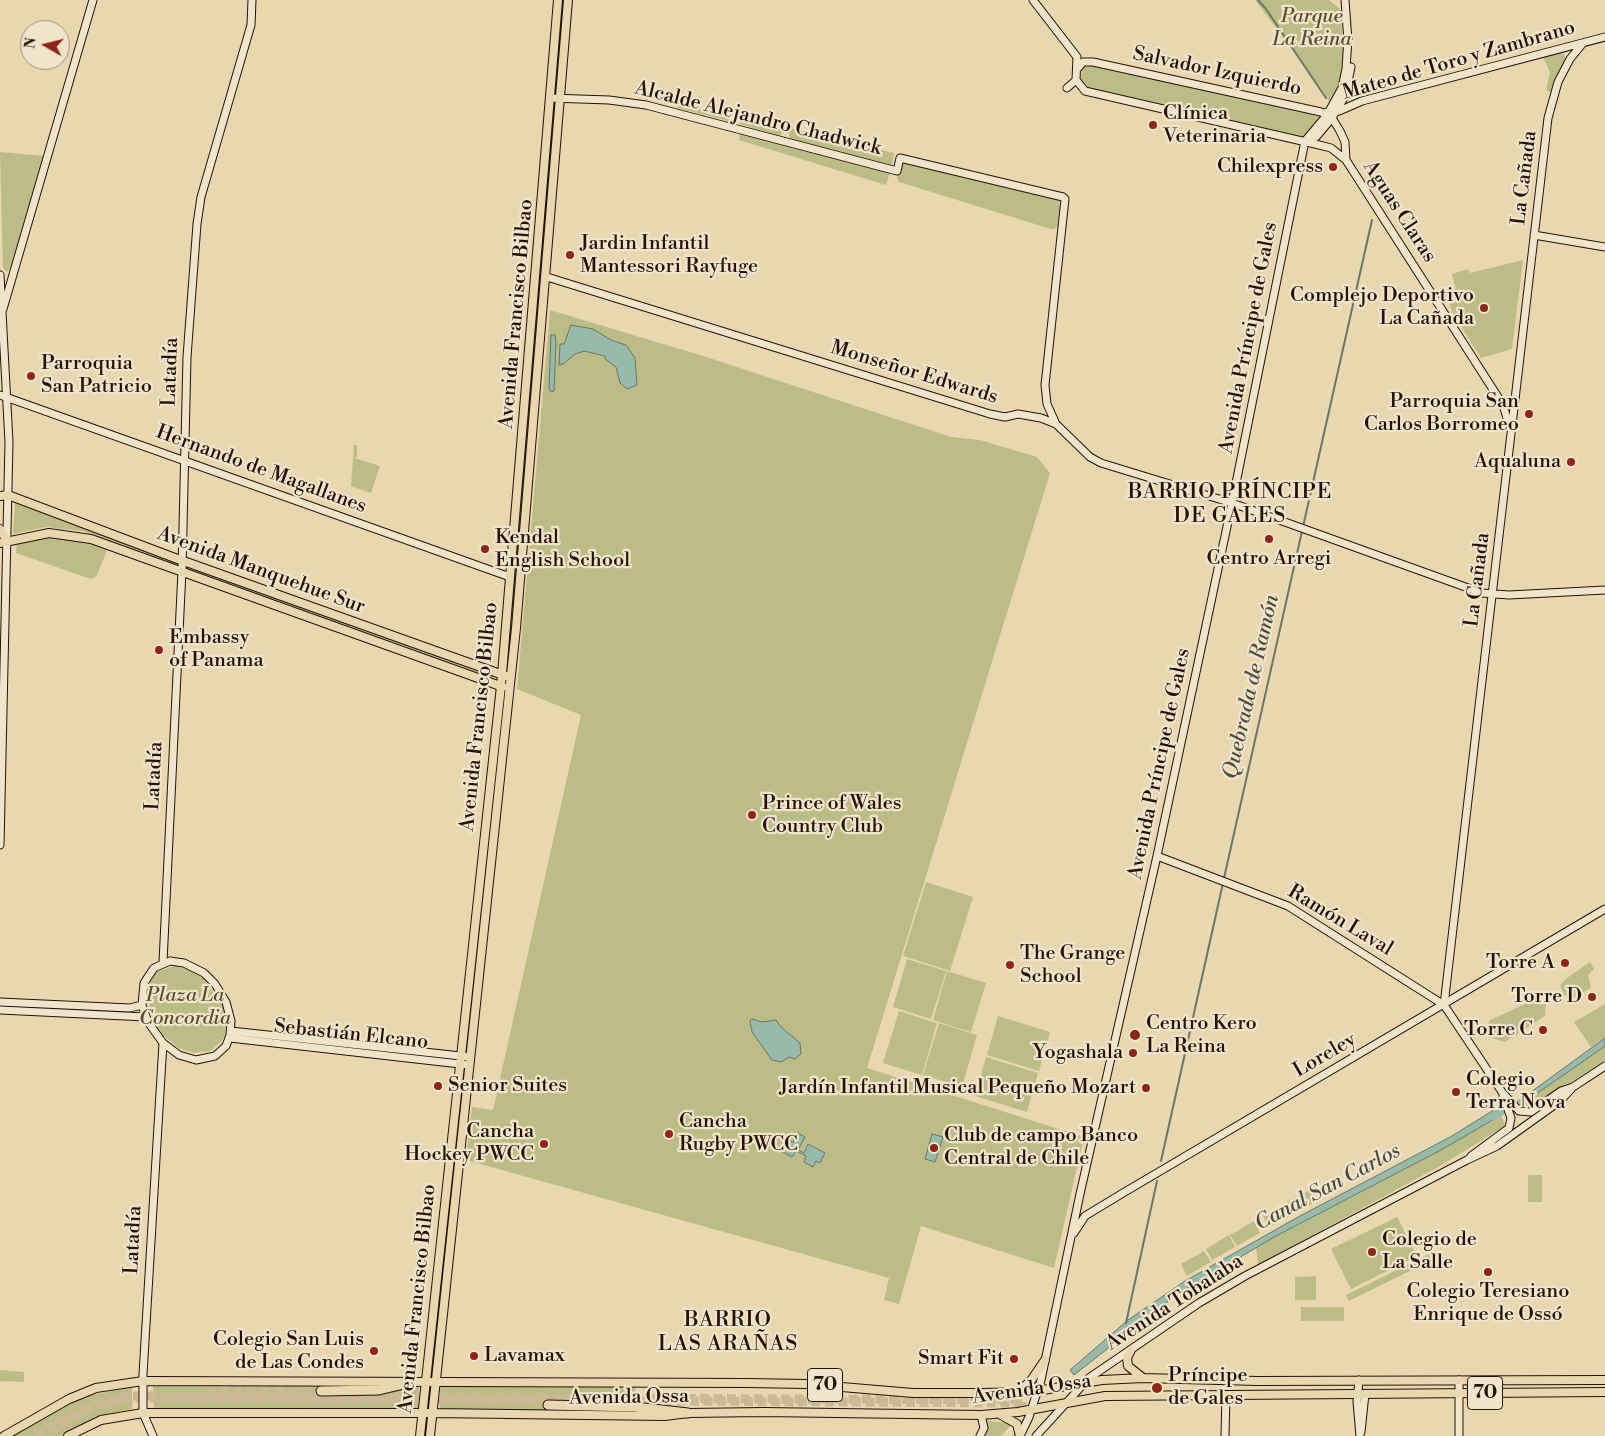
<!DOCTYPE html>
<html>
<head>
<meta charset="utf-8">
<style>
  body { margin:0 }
  #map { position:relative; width:1605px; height:1436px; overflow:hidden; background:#e8d7af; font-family:"Libre Bodoni",serif }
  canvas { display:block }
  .north { position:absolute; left:20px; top:20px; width:50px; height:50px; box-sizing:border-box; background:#f0e5cb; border:1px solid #9f907d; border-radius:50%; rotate:278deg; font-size:14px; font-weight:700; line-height:20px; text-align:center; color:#261107 }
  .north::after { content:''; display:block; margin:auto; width:18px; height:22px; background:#8f2418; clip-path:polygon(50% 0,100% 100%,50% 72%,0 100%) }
</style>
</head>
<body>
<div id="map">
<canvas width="1605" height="1436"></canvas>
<div class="north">N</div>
</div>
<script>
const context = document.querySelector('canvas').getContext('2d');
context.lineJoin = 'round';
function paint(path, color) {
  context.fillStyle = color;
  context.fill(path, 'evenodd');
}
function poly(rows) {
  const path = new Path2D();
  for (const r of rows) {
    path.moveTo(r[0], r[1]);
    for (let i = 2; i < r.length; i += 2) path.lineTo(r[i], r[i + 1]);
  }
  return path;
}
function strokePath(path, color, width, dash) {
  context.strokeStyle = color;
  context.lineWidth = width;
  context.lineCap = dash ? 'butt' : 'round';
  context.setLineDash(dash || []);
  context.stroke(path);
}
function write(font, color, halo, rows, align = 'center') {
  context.font = font + ' "Libre Bodoni",serif';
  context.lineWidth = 4.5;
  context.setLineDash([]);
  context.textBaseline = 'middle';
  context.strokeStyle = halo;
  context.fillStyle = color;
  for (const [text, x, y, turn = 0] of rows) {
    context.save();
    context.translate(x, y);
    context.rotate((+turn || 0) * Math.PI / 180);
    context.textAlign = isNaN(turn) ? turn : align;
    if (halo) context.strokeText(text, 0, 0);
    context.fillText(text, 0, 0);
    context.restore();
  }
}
const green = poly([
  [562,0,547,204,509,663,507,662],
  [1255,0,1329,0,1341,10,1344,69,1340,89,1330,103,1322,89],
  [1563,53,1567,61,1558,75,1551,92,1546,90,1550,72,1543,57],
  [1087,63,1321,115,1323,118,1302,138,1084,88,1080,83,1083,65],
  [677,102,728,114,728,121,678,108],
  [741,117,784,127,782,133,779,136,740,124],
  [789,128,894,153,892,164,889,165,789,138],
  [740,132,890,172,886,185,739,140],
  [0,152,45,156,11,268,7,272,3,268],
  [906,163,1060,198,1058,225,1055,229,1051,229,899,182,897,178,900,166],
  [1523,260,1512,349,1481,358,1452,312,1449,302,1447,303,1441,295,1456,289,1452,274,1468,269,1470,273],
  [550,310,703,356,951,437,980,440,1037,457,1050,473,867,1068,1084,1137,1054,1268,921,1226,899,1304,884,1300,889,1278,466,1160,472,1107,493,1110,581,715,517,689],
  [354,445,357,445,357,457,354,458,380,466,371,493,351,486],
  [15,503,173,559,191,569,494,675,493,678,83,531,45,527,13,534],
  [46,537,77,540,108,548,97,575,93,579,88,578,16,553,17,542],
  [497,762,497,772,466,1053,465,1053],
  [926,882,973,897,950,971,903,956],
  [907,959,946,971,931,1019,893,1007],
  [1590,962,1594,969,1588,975,1591,988,1572,998,1564,995,1560,985,1567,978],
  [174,966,188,969,205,980,222,1005,226,1015,225,1035,221,1042,210,1051,194,1053,179,1048,163,1035,153,1021,147,995,151,980,157,972],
  [947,971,986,983,971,1032,933,1020],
  [1538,998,1546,1004,1545,1016,1505,1042,1488,1037,1486,1028,1490,1020],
  [1605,1004,1605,1037,1591,1047,1574,1022],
  [899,1011,937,1023,922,1075,883,1063],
  [998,1016,1050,1032,1039,1071,987,1055],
  [939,1023,977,1035,962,1087,923,1075],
  [1605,1046,1605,1061,1528,1109,1522,1104],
  [986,1057,1038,1073,1027,1112,975,1096],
  [1501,1115,1505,1126,1440,1166,1258,1265,1256,1247,1441,1150],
  [1528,1175,1542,1175,1542,1202,1528,1202],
  [1311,1189,1318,1201,1294,1214,1287,1202],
  [1287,1203,1293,1215,1269,1227,1263,1216],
  [448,1217,450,1220,436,1346,436,1318],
  [1397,1217,1417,1256,1351,1289,1331,1249],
  [1254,1221,1260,1233,1237,1246,1230,1235],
  [1229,1235,1235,1247,1212,1260,1206,1249],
  [1204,1251,1211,1262,1187,1276,1181,1264],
  [1429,1254,1432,1260,1349,1301,1346,1295],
  [1316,1276,1316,1300,1295,1300,1295,1277],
  [1301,1307,1344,1307,1344,1321,1301,1321],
  [0,1370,24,1372,24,1382,0,1381],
  [301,1385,419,1387,419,1407,416,1409,154,1409,153,1386],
  [132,1387,132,1409,102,1415,61,1436,12,1436,64,1405,87,1396],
  [442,1387,636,1387,635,1413,440,1409,440,1389],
  [987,1421,1012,1423,1018,1428,1017,1432,1015,1436,1012,1436,1016,1430,1011,1425,1001,1436,982,1436]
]);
const water = poly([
  [571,325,593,329,611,340,626,345,635,358,637,385,627,389,620,383,616,367,605,359,605,356,584,351,575,354,563,364,559,365,560,344,564,344,571,325],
  [551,335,555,335,556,343,554,391,551,392,549,388,551,335],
  [752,1019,762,1022,776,1020,781,1027,800,1043,801,1054,795,1059,789,1057,781,1062,772,1060,752,1032,750,1021,752,1019],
  [1605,1038,1605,1046,1522,1104,1520,1100,1605,1038],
  [1497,1108,1501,1115,1441,1150,1276,1236,1176,1295,1074,1375,1070,1370,1128,1320,1185,1281,1298,1217,1452,1136,1497,1108],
  [798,1133,805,1137,798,1150,804,1153,808,1144,825,1153,820,1163,816,1161,813,1167,804,1162,806,1156,796,1151,792,1157,781,1151,787,1139,793,1142,798,1133],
  [932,1134,943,1137,935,1162,925,1159,932,1134]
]);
const stream = poly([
  [1258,0,1266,9,1326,98],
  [1224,878,1372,220],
  [1161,1161,1223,883],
  [1126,1323,1157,1181]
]);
const canal = poly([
  [1493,1118,1526,1098]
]);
const highwayTunnel = poly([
  [207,1391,276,1387,321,1391],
  [34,1436,93,1404,130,1396,1022,1400,1022,1403,132,1398,98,1405,39,1436]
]);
const secondary = poly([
  [1033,0,1077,57,1076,80,1085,91,1315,144,1331,148,1346,160,1503,405,1510,428],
  [1345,0,1348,41],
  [1078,68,1083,62,1093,62,1321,112,1332,118,1340,131,1345,142,1346,160],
  [1067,88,1076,80],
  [550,98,609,100,646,105,897,171,900,158,1063,197,1065,199,1045,385,1047,404,1056,424],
  [1327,112,1339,111,1362,101,1605,37],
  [1306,141,1316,137,1332,118,1345,96,1351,67],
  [1534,235,1605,247],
  [0,275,9,442,0,845],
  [547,277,990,414,1005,417,1018,414,1041,418,1056,424,1090,457,1101,463,1232,503,1482,593,1509,595,1605,590],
  [3,309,93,0],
  [0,395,510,577],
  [1157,856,1288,906,1444,1005],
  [170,961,184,963,204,973,215,984,226,1002,231,1021,230,1035,226,1046,215,1056,196,1060,179,1055,163,1043,148,1022,142,1005,144,983,154,968,170,961],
  [163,962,182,571,187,357,197,224,201,197,251,25,252,0],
  [0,1002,130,1008,142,1005],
  [0,1010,146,1017],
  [231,1031,470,1057],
  [230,1038,469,1065],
  [1573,1087,1561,1091,1531,1112,1519,1111,1502,1092,1444,1005,1548,118,1558,82,1570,59,1583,43],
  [1471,1156,1509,1128,1511,1118,1503,1095],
  [1074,1233,1085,1216,1123,1193,1605,909],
  [1359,1380,1357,1402,1360,1436],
  [1459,1380,1459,1436],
  [1361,1432,1365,1394],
  [153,1436,143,1413,143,1374,163,1043],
  [980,1436,984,1428,981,1415],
  [1020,1436,1029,1417,1041,1380,1080,1194,1157,856,1232,503,1305,141,1327,115,1342,88,1346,69,1348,38],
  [1036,1436,1089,1378,1199,1303,1245,1276,1467,1160,1497,1146,1560,1101,1573,1087,1605,1066],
  [1225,1436,1226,1395]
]);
const primary = poly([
  [0,496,8,495,175,558,506,676],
  [0,529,7,541],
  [0,543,49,533,91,539,503,687],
  [1131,1350,1127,1358,1128,1366,1143,1378],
  [1017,1392,1030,1382,1045,1360],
  [1001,1415,1017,1424,1020,1436],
  [4,1436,69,1399,96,1388,143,1381,747,1383,806,1384,913,1393,982,1393,1031,1392,1102,1380,1143,1378,1257,1381,1605,1380],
  [68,1436,101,1420,143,1413,433,1413,665,1416,688,1413,764,1412,981,1415,1018,1412,1105,1396,1605,1392],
  [420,1436,501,686,558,0],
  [430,1436,516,628,568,0]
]);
const highway = poly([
  [321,1391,379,1390,412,1382],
  [548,1405,635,1407,688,1413]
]);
const markers = [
  [1153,125,5,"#8f2418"],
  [1333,167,5,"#8f2418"],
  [570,255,5,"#8f2418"],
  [1484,308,5,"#8f2418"],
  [31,376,5,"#8f2418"],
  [1529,414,5,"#8f2418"],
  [1571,462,5,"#8f2418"],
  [1269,539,5,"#8f2418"],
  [485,549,5,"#8f2418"],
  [159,650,5,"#8f2418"],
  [752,815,5,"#8f2418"],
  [1565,963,5,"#8f2418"],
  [1010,965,5,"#8f2418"],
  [1592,997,5,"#8f2418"],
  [1543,1030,5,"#8f2418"],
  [1135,1035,6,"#8f2418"],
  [1133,1053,5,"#8f2418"],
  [438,1086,5,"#8f2418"],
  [1146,1088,5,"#8f2418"],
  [1456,1092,5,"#8f2418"],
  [669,1134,5,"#8f2418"],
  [544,1144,5,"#8f2418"],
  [934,1148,5,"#8f2418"],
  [1372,1252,5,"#8f2418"],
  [1488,1272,5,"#8f2418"],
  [374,1351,5,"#8f2418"],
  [474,1356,5,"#8f2418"],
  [1014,1359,5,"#8f2418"],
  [1157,1388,6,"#8f2418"]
];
const shields = [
  [825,1385,35],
  [1485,1393,35]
];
const shieldNames = [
  ["70",825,1385],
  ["70",1485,1393]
];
const parkNames = [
  ["Parque",1312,17],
  ["La Reina",1312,40],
  ["Plaza La",185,996],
  ["Concordia",185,1019]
];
const streetNames = [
  ["Mateo de Toro y Zambrano",1459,61,-16],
  ["Salvador Izquierdo",1217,72,12],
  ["Alcalde Alejandro Chadwick",758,119,14],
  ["La Cañada",1525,178,-83],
  ["Aguas Claras",1399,212,57],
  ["Avenida Francisco Bilbao",517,314,-85],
  ["Avenida Príncipe de Gales",1249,338,-79],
  ["Latadía",171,372,-88],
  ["Monseñor Edwards",914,373,17],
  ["Hernando de Magallanes",261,470,20],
  ["Avenida Manquehue Sur",261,571,20],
  ["La Cañada",1478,580,-83],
  ["Avenida Francisco Bilbao",480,717,-84],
  ["Avenida Príncipe de Gales",1160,764,-78],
  ["Latadía",155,776,-87],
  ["Ramón Laval",1340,921,31],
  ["Sebastián Elcano",351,1035,6],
  ["Loreley",1325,1056,-30],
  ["Latadía",134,1240,-87],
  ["Avenida Francisco Bilbao",418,1299,-84],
  ["Avenida Tobalaba",1175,1303,-33],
  ["Avenida Ossa",1032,1390,-8],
  ["Avenida Ossa",629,1398,-1]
];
const poiNames = [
  ["Clínica",1163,114],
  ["Veterinaria",1163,137],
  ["Chilexpress",1323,167,"right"],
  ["Jardin Infantil",580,244],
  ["Mantessori Rayfuge",580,267],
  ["Complejo Deportivo",1474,296,"right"],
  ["La Cañada",1474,319,"right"],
  ["Parroquia",41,364],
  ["San Patricio",41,387],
  ["Parroquia San",1519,402,"right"],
  ["Carlos Borromeo",1519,425,"right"],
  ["Aqualuna",1561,462,"right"],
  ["Kendal",495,538],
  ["English School",495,561],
  ["Centro Arregi",1269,559,"center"],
  ["Embassy",169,638],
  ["of Panama",169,661],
  ["Prince of Wales",762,804],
  ["Country Club",762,827],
  ["The Grange",1020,954],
  ["School",1020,977],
  ["Torre A",1555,963,"right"],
  ["Torre D",1582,997,"right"],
  ["Centro Kero",1146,1024],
  ["La Reina",1146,1047],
  ["Torre C",1533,1030,"right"],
  ["Yogashala",1123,1053,"right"],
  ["Colegio",1466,1080],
  ["Terra Nova",1466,1103],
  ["Senior Suites",448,1086],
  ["Jardín Infantil Musical Pequeño Mozart",1136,1088,"right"],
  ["Cancha",679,1122],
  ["Rugby PWCC",679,1145],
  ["Cancha",534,1132,"right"],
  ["Hockey PWCC",534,1155,"right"],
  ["Club de campo Banco",944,1136],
  ["Central de Chile",944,1159],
  ["Colegio de",1382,1240],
  ["La Salle",1382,1263],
  ["Colegio Teresiano",1488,1292,"center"],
  ["Enrique de Ossó",1488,1315,"center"],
  ["Colegio San Luis",364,1340,"right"],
  ["de Las Condes",364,1363,"right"],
  ["Lavamax",484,1356],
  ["Smart Fit",1004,1359,"right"],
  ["Príncipe",1168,1376],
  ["de Gales",1168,1399]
];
const neighbourhoodNames = [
  ["BARRIO PRÍNCIPE",1230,493],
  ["DE GALES",1230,517],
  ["BARRIO",728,1321],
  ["LAS ARAÑAS",728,1345]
];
const waterNames = [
  ["Quebrada de Ramón",1252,687,-77],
  ["Canal San Carlos",1328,1188,-28]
];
paint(green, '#bcbd86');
paint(water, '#97baaa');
strokePath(water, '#6a7669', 1);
strokePath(stream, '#6a7669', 2);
strokePath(canal, '#97baaa', 5.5);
strokePath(highwayTunnel, '#cbb996', 9, [9, 4.5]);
strokePath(secondary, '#261107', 9);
strokePath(primary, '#261107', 10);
strokePath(highway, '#261107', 11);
strokePath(secondary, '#f0e5cb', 7);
strokePath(primary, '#e8d7af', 8);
strokePath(highway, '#e8d7af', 9);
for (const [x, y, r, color] of markers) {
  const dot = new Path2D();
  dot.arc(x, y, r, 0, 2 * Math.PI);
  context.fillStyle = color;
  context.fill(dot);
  strokePath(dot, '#f0e5cb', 2);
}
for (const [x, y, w] of shields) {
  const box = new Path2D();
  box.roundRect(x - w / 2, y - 16.5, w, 33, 4);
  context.fillStyle = '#f0e5cb';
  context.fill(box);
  strokePath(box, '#261107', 1);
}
write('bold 19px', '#261107', null, shieldNames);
write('italic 20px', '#5a4d33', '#f0e5cb', parkNames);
write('20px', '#261107', '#f0e5cb', streetNames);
write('20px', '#261107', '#f0e5cb', poiNames, 'left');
context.letterSpacing = '1px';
write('21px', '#261107', '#f0e5cb', neighbourhoodNames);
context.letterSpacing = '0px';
write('italic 21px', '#4e4c40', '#f0e5cb', waterNames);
</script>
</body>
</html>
